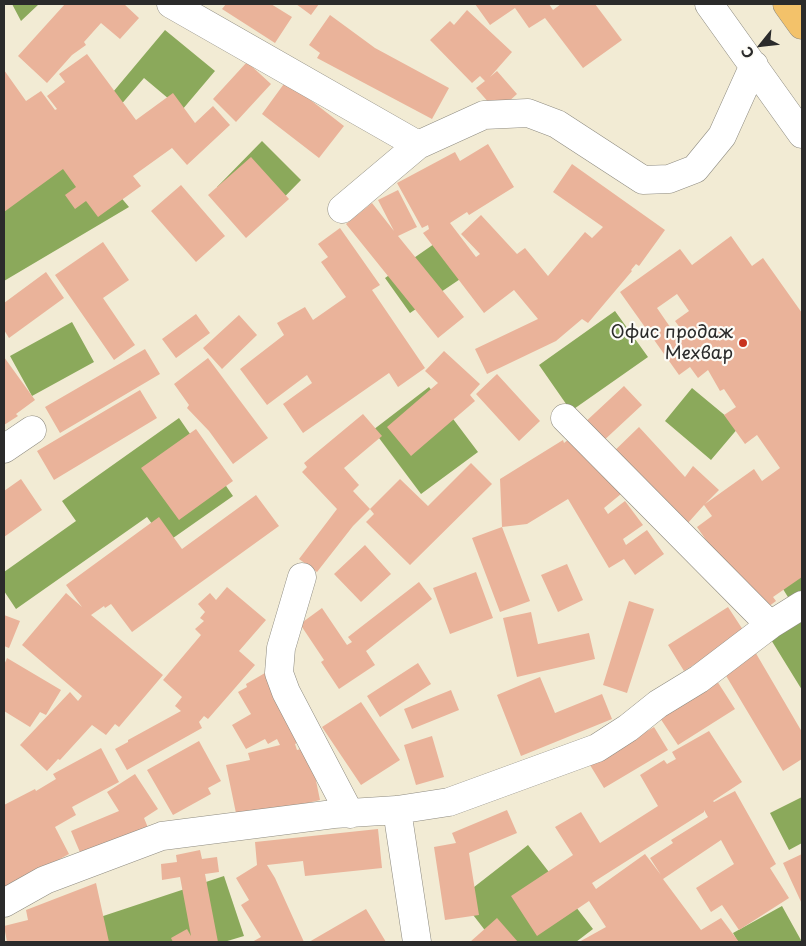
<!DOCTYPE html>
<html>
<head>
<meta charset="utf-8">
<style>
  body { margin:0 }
  #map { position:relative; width:806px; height:946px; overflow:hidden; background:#f2ebd4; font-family:"Playpen Sans",sans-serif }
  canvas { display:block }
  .frame { position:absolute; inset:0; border:5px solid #2b2b2b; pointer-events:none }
  .north { position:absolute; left:736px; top:20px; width:50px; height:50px; -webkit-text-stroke:4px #fdfcf7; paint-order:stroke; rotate:241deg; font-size:14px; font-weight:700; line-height:20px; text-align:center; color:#2b2b2b }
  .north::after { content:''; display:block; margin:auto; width:18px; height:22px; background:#2b2b2b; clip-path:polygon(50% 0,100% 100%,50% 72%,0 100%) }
</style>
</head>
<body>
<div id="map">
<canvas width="806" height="946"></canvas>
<div class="frame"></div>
<div class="north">С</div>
</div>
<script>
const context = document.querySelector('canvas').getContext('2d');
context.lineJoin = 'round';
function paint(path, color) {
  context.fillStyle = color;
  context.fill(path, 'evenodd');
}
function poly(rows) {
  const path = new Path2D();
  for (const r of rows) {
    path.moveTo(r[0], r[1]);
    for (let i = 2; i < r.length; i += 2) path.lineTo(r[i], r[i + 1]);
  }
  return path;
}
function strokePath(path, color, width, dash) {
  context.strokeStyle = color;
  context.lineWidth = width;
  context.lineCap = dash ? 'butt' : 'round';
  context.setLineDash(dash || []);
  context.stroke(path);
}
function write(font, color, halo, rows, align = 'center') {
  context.font = font + ' "Playpen Sans",sans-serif';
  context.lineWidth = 4.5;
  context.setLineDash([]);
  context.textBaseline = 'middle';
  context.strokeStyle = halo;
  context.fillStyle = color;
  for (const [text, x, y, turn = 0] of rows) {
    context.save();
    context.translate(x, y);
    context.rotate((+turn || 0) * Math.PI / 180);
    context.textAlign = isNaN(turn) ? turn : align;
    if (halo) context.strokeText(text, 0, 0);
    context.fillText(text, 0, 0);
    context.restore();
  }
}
const forest = poly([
  [12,4,39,4,21,21],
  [165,30,215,71,182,110,144,78,119,107,108,98],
  [45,107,129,207,4,281,4,132],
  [262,141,301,180,256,226,217,187],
  [447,235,472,271,410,313,385,278],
  [615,311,648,357,571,411,539,365],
  [72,322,94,362,32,396,10,356],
  [429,387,478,452,421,494,373,430],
  [692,388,739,427,711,460,665,421],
  [179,418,233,496,166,543,147,517,16,609,4,591,4,572,76,521,62,501],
  [802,536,802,690,765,630,796,610,765,560],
  [802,797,802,843,789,850,770,813],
  [528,845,593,929,576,942,494,942,460,898],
  [224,876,244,936,224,942,79,942,73,926],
  [782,906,802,942,738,942,733,933]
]);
const building = poly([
  [65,4,124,4,139,18,120,39,101,23,84,42,86,45,72,55,47,83,18,56],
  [226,4,271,4,292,17,275,43,222,9],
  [296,4,319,4,311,15],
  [475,4,549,4,553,10,561,4,595,4,622,40,583,68,545,18,529,28,515,8,490,25],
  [467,10,512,52,490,77,497,71,517,94,497,112,476,88,485,81,480,76,472,83,430,40,450,21,454,25],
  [330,15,375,48,449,88,432,119,317,58,320,53,309,45],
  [87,54,136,120,173,93,195,123,213,106,230,125,187,165,172,148,133,176,141,186,98,217,86,201,75,209,65,195,76,187,63,169,4,212,4,70,26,101,41,91,55,110,57,109,47,96,65,82,59,74],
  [247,62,271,84,236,122,213,99],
  [286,81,344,126,319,158,262,114],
  [488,144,514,187,469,215,467,212,450,223,476,257,480,254,461,234,481,215,517,254,525,248,548,276,585,232,592,238,603,227,553,192,572,164,665,230,639,266,636,264,631,270,632,271,588,323,582,319,556,341,487,374,475,349,538,319,514,290,484,313,423,233,429,229,428,225,422,228,397,183,455,152,460,161],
  [251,157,289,199,246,238,208,195],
  [181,185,225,236,196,262,151,211],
  [398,190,417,227,398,236,464,317,438,338,346,224,372,203,394,231,378,200],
  [340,228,380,285,372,290,425,368,398,387,389,373,303,433,283,404,312,383,307,375,267,405,240,369,284,335,277,323,305,307,313,320,346,297,321,262,328,257,318,244],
  [731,236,752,266,763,258,802,313,802,577,773,597,776,601,752,619,715,553,697,527,712,516,704,505,679,533,607,458,639,427,685,477,693,466,719,490,705,504,754,469,762,481,780,468,757,435,745,444,724,415,736,407,724,389,720,391,708,370,698,378,690,367,679,375,620,292,680,249,692,265],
  [677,294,689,311,675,321,683,332,677,337,657,308],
  [103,242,129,280,103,298,135,345,114,360,55,275],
  [46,272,64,298,9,338,4,330,4,303],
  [196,314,210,333,176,358,162,339],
  [239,315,257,335,222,369,203,348],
  [145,349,160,374,60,433,45,407],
  [444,351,480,384,470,395,475,401,411,456,387,427,438,383,425,371],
  [4,357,35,400,16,414,18,416,4,425],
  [208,358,268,438,233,464,209,431,187,408,189,405,174,384],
  [497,374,540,421,519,441,476,394],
  [624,386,642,405,600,444,582,425],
  [140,390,157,418,54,480,37,451],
  [363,414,382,436,344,468,359,485,353,491,370,509,353,526,317,572,299,559,337,509,302,472,307,467,304,463],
  [196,429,233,481,179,520,141,468],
  [574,435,621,494,604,508,608,514,625,501,643,525,623,539,626,545,647,530,664,554,635,575,624,559,609,568,568,499,527,524,502,527,530,601,500,612,472,538,502,527,500,479,563,440,564,443],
  [471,463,492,484,410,565,366,522,374,514,370,509,400,479,428,506],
  [21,479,42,510,4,537,4,491],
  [256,495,279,526,132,632,111,604,105,608,104,606,91,615,163,675,119,727,115,724,106,735,92,725,60,760,58,759,47,771,20,745,70,692,78,701,82,696,22,645,66,593,82,607,66,585,159,517,182,549],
  [365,545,391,574,361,602,334,574],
  [567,564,583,600,558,612,541,575],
  [476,572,493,618,450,634,433,588],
  [419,582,432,599,366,651,375,665,339,689,321,662,324,660,300,624,322,608,347,645,352,642,348,637],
  [227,587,266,620,239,651,255,665,208,719,204,716,199,722,202,728,127,770,115,749,128,742,128,740,181,711,175,706,182,697,163,680,201,635,195,629,204,621,200,618,205,612,198,604,210,593,216,600],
  [629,601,654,609,627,693,603,685],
  [728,607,745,633,684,671,668,645],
  [531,612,538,644,589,633,595,659,517,677,503,618],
  [4,615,20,621,9,648,4,646],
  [754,650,802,732,802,759,783,771,722,669],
  [7,658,61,690,46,715,40,712,30,727,4,711,4,665],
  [418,663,431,684,380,717,367,696],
  [265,673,302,740,295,744,297,750,309,747,320,800,263,814,237,818,226,765,250,760,248,753,280,745,277,739,268,744,265,739,246,749,232,725,251,714,238,692,247,687,246,684],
  [540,677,555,713,602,694,612,719,521,756,497,695],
  [717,681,735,709,678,745,660,718],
  [451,690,459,710,412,729,404,709],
  [361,702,400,760,361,785,322,727],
  [654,727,668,750,604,788,590,765],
  [709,731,742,782,713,801,714,802,735,791,776,864,770,868,789,898,739,930,722,905,711,912,696,888,734,864,721,840,663,879,701,930,721,918,739,942,579,942,606,927,589,901,537,936,511,896,573,855,555,827,581,812,600,843,658,806,640,775,664,760,667,764,676,759,672,752],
  [704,810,708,817,671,840,673,843,650,858,661,875,645,854,596,889,592,883,704,812],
  [432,736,444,777,416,785,404,745],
  [199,741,221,781,208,788,211,794,173,815,147,770],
  [101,748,119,782,72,807,76,815,55,827,69,854,4,890,4,805,35,789,36,791,56,779,53,774],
  [135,774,158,809,144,818,149,830,82,857,71,831,119,811,107,792],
  [507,810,517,833,469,853,479,915,445,920,434,847,456,843,452,833],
  [378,829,382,868,305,876,303,861,267,865,275,878,304,942,252,942,261,937,241,905,249,900,236,878,257,865,255,842],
  [200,850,202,859,217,857,219,872,205,874,218,942,173,942,171,938,187,929,191,936,180,877,162,880,161,864,177,862,176,855],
  [802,854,802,904,783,863],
  [96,883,109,942,7,942,4,926,28,920,26,910],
  [366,909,386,942,309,942],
  [497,918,518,942,470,942]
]);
const minor = poly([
  [171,4,418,145],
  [709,4,802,134],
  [342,209,418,145,484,115,528,113,557,124,643,180,669,179,695,169,722,136,754,65],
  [565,418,770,625],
  [4,449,32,430],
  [302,577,281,648,279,673,286,692,350,814],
  [397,810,417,942],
  [4,903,45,880,162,836,334,814,397,810,449,802,597,748,628,728,658,704,699,679,770,625,802,605]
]);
const highway = poly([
  [787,4,802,25]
]);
const markers = [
  [743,343,5,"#c8321e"]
];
const poiNames = [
  ["Офис продаж",733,333],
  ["Мехвар",733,354]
];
paint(forest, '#8ba95b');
paint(building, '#eab39a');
strokePath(minor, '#8e8b80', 29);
strokePath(highway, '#8e8b80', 29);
strokePath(minor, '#fff', 28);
strokePath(highway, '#f3c26a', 28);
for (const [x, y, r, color] of markers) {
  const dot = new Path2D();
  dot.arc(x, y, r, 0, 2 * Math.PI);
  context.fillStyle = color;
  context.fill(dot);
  strokePath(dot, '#fdfcf7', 2);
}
write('18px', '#2b2b2b', '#fdfcf7', poiNames, 'right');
</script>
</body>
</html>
